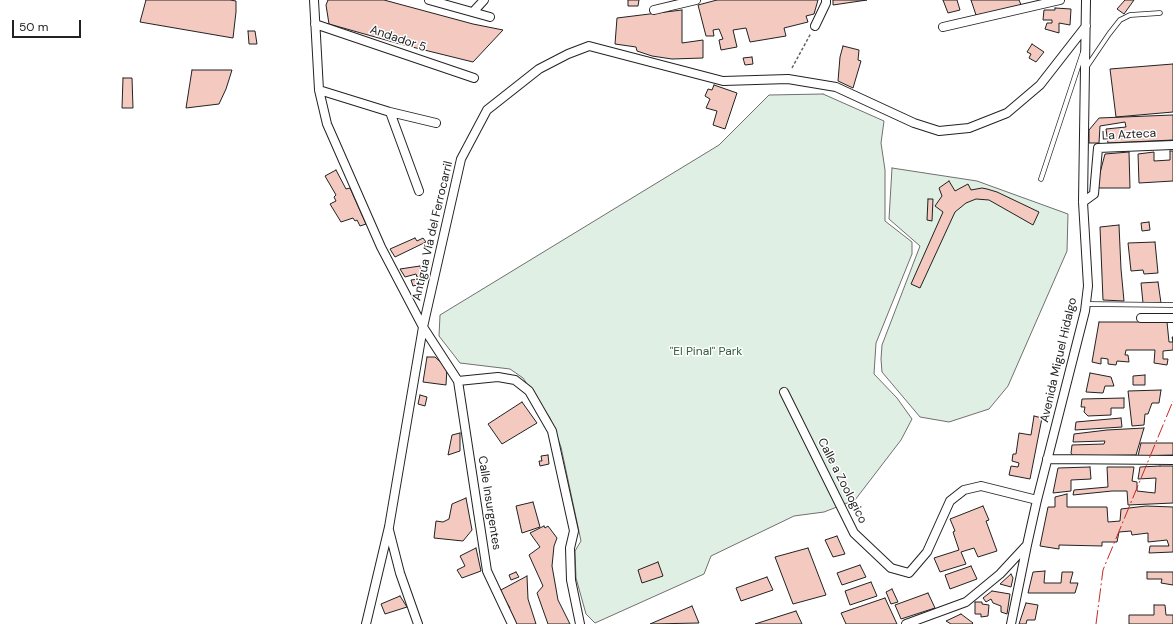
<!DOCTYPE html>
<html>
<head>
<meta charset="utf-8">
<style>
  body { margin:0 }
  #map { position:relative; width:1173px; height:624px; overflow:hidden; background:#fff; font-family:"DM Sans",sans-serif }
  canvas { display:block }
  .scale { position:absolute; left:12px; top:20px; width:69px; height:18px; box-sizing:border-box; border:2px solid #222; border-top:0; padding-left:5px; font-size:12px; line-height:14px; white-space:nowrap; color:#222; -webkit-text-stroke:3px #fff; paint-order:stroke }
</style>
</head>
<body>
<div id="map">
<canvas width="1173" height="624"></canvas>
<div class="scale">50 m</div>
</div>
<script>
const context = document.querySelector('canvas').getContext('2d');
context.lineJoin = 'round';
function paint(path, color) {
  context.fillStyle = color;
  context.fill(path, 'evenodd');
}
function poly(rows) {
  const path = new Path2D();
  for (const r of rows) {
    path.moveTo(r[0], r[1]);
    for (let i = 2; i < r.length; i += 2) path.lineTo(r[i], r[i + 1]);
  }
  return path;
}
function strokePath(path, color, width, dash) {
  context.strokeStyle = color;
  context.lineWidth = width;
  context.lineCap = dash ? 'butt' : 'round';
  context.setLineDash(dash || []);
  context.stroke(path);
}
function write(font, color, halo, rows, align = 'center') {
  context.font = font + ' "DM Sans",sans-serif';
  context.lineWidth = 3;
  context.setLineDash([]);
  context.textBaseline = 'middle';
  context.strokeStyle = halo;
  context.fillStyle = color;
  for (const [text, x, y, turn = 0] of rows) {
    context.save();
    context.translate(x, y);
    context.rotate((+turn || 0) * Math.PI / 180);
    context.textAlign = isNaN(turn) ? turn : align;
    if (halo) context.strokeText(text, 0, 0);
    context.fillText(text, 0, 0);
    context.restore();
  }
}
const green = poly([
  [823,94,884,121,881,143,885,170,885,221,912,242,912,254,876,343,874,374,897,398,912,419,901,440,855,500,824,512,794,516,711,556,704,574,595,623,586,614,576,578,575,551,581,541,561,447,550,418,523,378,510,369,460,363,439,336,440,315,719,145,769,95,823,94],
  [892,168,977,181,1068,214,1067,251,1008,386,989,409,949,422,920,417,882,372,881,359,882,345,920,246,889,219,892,168]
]);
const building = poly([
  [146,0,230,0,236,1,236,12,233,38,140,22,146,0],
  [328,0,384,0,473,24,503,30,473,62,400,44,329,24,326,5,328,0],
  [628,0,639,0,638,6,628,6,628,0],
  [717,0,818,0,814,14,806,16,808,22,784,28,786,36,750,42,746,28,733,30,737,47,721,50,719,40,723,39,719,29,713,30,714,36,706,36,698,5,717,0],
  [833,0,867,0,833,5,833,0],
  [943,0,957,0,960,10,948,13,943,0],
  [971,0,1019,0,1022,7,976,15,971,0],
  [1125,0,1134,0,1124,14,1117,9,1125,0],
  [1055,8,1071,9,1070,25,1059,23,1059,33,1045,29,1047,23,1052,23,1052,20,1043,20,1044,10,1055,10,1055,8],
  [682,10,682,43,703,40,703,58,672,59,652,56,637,51,636,47,615,44,617,18,682,10],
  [248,31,255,31,257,44,249,44,248,31],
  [1032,44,1044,52,1036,62,1029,58,1031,54,1027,52,1032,44],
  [843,46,859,50,858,60,861,61,853,88,838,81,840,57,843,46],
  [752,57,753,64,745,65,743,58,752,57],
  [1173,64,1173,112,1116,117,1110,69,1173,64],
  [192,70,232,70,226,89,219,104,186,108,192,70],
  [123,78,132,78,133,108,122,108,123,78],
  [714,85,737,93,725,129,713,125,717,111,706,108,710,99,705,96,708,89,712,90,714,85],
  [1173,115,1173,140,1108,143,1106,129,1126,127,1125,122,1100,126,1099,143,1089,143,1089,130,1099,118,1173,115],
  [1170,151,1173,151,1173,181,1139,183,1138,154,1154,152,1154,161,1170,160,1170,151],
  [1129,152,1130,188,1096,188,1105,154,1129,152],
  [336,170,346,189,350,188,366,224,360,226,357,220,355,221,353,218,341,222,330,204,336,201,334,197,336,195,325,176,336,170],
  [949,181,955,191,968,184,971,190,982,188,987,189,997,192,1039,212,1033,225,989,200,976,199,966,203,955,212,920,288,911,284,943,212,935,206,942,196,939,188,949,181],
  [928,199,933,199,932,221,927,220,928,199],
  [1149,222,1150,230,1142,231,1141,223,1149,222],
  [1119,225,1121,269,1124,301,1103,300,1100,227,1119,225],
  [415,238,417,241,423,238,426,242,395,257,390,249,415,238],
  [1155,242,1158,273,1144,274,1143,270,1131,271,1128,243,1155,242],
  [420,266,423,276,417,277,416,274,405,277,400,269,420,266],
  [419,279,421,284,413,286,411,280,419,279],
  [1158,282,1161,303,1143,303,1141,283,1158,282],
  [1099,322,1167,322,1169,342,1173,342,1172,337,1173,337,1173,350,1163,351,1163,359,1168,359,1167,365,1154,363,1155,350,1126,350,1125,355,1128,355,1129,362,1117,361,1116,365,1108,364,1108,359,1101,358,1101,364,1092,362,1099,322],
  [427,357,435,357,447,368,446,385,423,382,427,357],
  [1090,373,1111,377,1114,386,1105,386,1103,393,1086,392,1090,373],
  [1145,375,1145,385,1133,385,1133,376,1145,375],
  [1161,390,1159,403,1152,403,1148,414,1145,414,1144,425,1132,426,1128,391,1161,390],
  [420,395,427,397,425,406,418,404,420,395],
  [1124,398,1124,408,1111,408,1111,415,1088,416,1084,412,1085,407,1081,407,1082,399,1124,398],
  [522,402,537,423,502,444,488,424,522,402],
  [1034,416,1042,418,1030,479,1009,475,1011,466,1018,467,1019,463,1012,461,1013,454,1016,454,1019,433,1031,435,1034,416],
  [1121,418,1122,427,1075,430,1076,422,1121,418],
  [1144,428,1136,455,1073,456,1071,453,1072,445,1104,444,1105,441,1073,442,1074,434,1107,430,1144,428],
  [460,433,460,451,448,455,452,435,460,433],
  [1141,443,1173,443,1173,455,1138,456,1141,443],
  [548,455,549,464,540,466,539,461,542,461,541,456,548,455],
  [1160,466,1173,466,1173,503,1128,505,1127,491,1112,491,1073,495,1074,490,1108,487,1107,467,1134,467,1132,481,1137,482,1137,491,1155,493,1156,478,1138,479,1140,467,1160,466],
  [1090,467,1091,479,1071,480,1071,491,1053,493,1058,468,1090,467],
  [1067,494,1067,507,1107,507,1108,522,1120,521,1121,509,1146,506,1173,507,1173,552,1149,553,1150,546,1169,546,1167,540,1148,542,1148,533,1132,535,1131,531,1119,532,1117,542,1102,542,1102,546,1059,545,1059,549,1040,546,1048,507,1055,507,1055,497,1067,494],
  [466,498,472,530,463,541,434,538,436,521,443,522,449,519,452,504,466,498],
  [533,502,540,527,522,533,516,506,533,502],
  [983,506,989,520,986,521,997,551,978,557,974,548,961,552,966,564,940,572,934,558,959,550,953,532,955,531,950,519,983,506],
  [544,526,545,528,548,526,557,538,554,546,552,566,558,600,570,624,548,624,537,593,543,586,529,555,540,547,530,533,544,526],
  [837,536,845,554,833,557,825,540,837,536],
  [476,548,481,571,462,578,457,570,465,566,460,556,476,548],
  [808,548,826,595,793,604,775,557,808,548],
  [658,562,663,576,642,583,638,570,658,562],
  [860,565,866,577,842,585,837,573,860,565],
  [971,566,977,579,950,589,945,575,971,566],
  [1045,571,1044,583,1061,583,1062,572,1073,572,1070,583,1078,583,1075,593,1028,593,1033,572,1045,571],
  [516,572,519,577,511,580,509,575,516,572],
  [1147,572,1173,572,1173,585,1161,583,1162,579,1147,579,1147,572],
  [1011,574,1013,578,1011,587,1000,584,1011,574],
  [527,576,528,599,536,624,512,624,506,611,510,608,499,591,527,576],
  [767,577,773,590,741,601,736,588,767,577],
  [871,582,877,596,850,605,845,591,871,582],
  [892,589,898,602,891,604,886,592,892,589],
  [992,591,1010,594,1007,614,1001,612,1001,606,993,603,991,599,986,602,983,598,992,591],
  [928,593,935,608,901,619,895,605,928,593],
  [400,596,407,607,385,614,381,604,400,596],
  [885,598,897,624,846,624,841,613,885,598],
  [975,602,982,602,982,604,989,605,988,616,981,617,981,614,975,614,975,602],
  [1026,603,1038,605,1035,620,1027,620,1026,624,1019,624,1026,603],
  [1154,605,1165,605,1166,615,1173,615,1173,624,1129,624,1129,615,1154,615,1154,605],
  [692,606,699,623,650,624,692,606],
  [796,611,802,624,755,624,796,611],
  [961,614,973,623,972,624,951,624,946,621,961,614]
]);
const path = poly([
  [792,68,811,33]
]);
const service = poly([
  [1086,68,1109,34,1120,20,1130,15,1160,13],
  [1041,179,1083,52],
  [1086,304,1173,305]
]);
const minor = poly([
  [314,0,319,90,327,124,381,247,423,327,458,381,498,377,515,380,529,391,552,431,574,531,570,548,571,580,580,624],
  [429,0,490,17],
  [654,10,696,0],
  [473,12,484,0],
  [315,24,474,78],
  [815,26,826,3,826,0],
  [943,27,1060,0],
  [319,90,390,112,436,123],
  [390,112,419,191],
  [1083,202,1094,194,1098,148,1173,145],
  [1141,318,1173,318],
  [458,381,487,571,512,624],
  [784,392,854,533,891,568,909,573,927,552,950,501,964,490,981,486,1037,500],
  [1047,459,1173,460],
  [389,530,400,573,418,624],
  [366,624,389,527,423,327,461,159,487,110,539,69,568,54,589,46,723,81,788,79,836,87,914,123,939,131,969,128,1007,113,1040,85,1086,26],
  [906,624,966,602,1000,574,1026,546],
  [1011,624,1027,545,1037,500,1085,311,1088,286,1083,202,1086,0]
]);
const power = poly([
  [1096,624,1103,570,1173,401]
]);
const streetNames = [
  ["Andador 5",398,39,19],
  ["La Azteca",1129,135,-3],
  ["Antigua Vía del Ferrocarril",433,231,-77],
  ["Avenida Miguel Hidalgo",1059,360,-77],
  ["Calle a Zoologico",842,481,63],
  ["Calle Insurgentes",489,503,81]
];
const parkNames = [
  ["\"El Pinal\" Park",706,352]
];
paint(green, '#e0efe3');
strokePath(green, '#6f6f6f', 1);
paint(building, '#f3c9c0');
strokePath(building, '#222', 1);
strokePath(service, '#222', 5.5);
strokePath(minor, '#222', 10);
strokePath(path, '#646464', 1.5, [3, 2]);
strokePath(service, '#fff', 4);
strokePath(minor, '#fff', 8);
strokePath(power, '#c62828', 1, [14, 3, 2, 3]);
write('12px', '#222', '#fff', streetNames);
write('12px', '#2f5e38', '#fff', parkNames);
</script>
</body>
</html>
